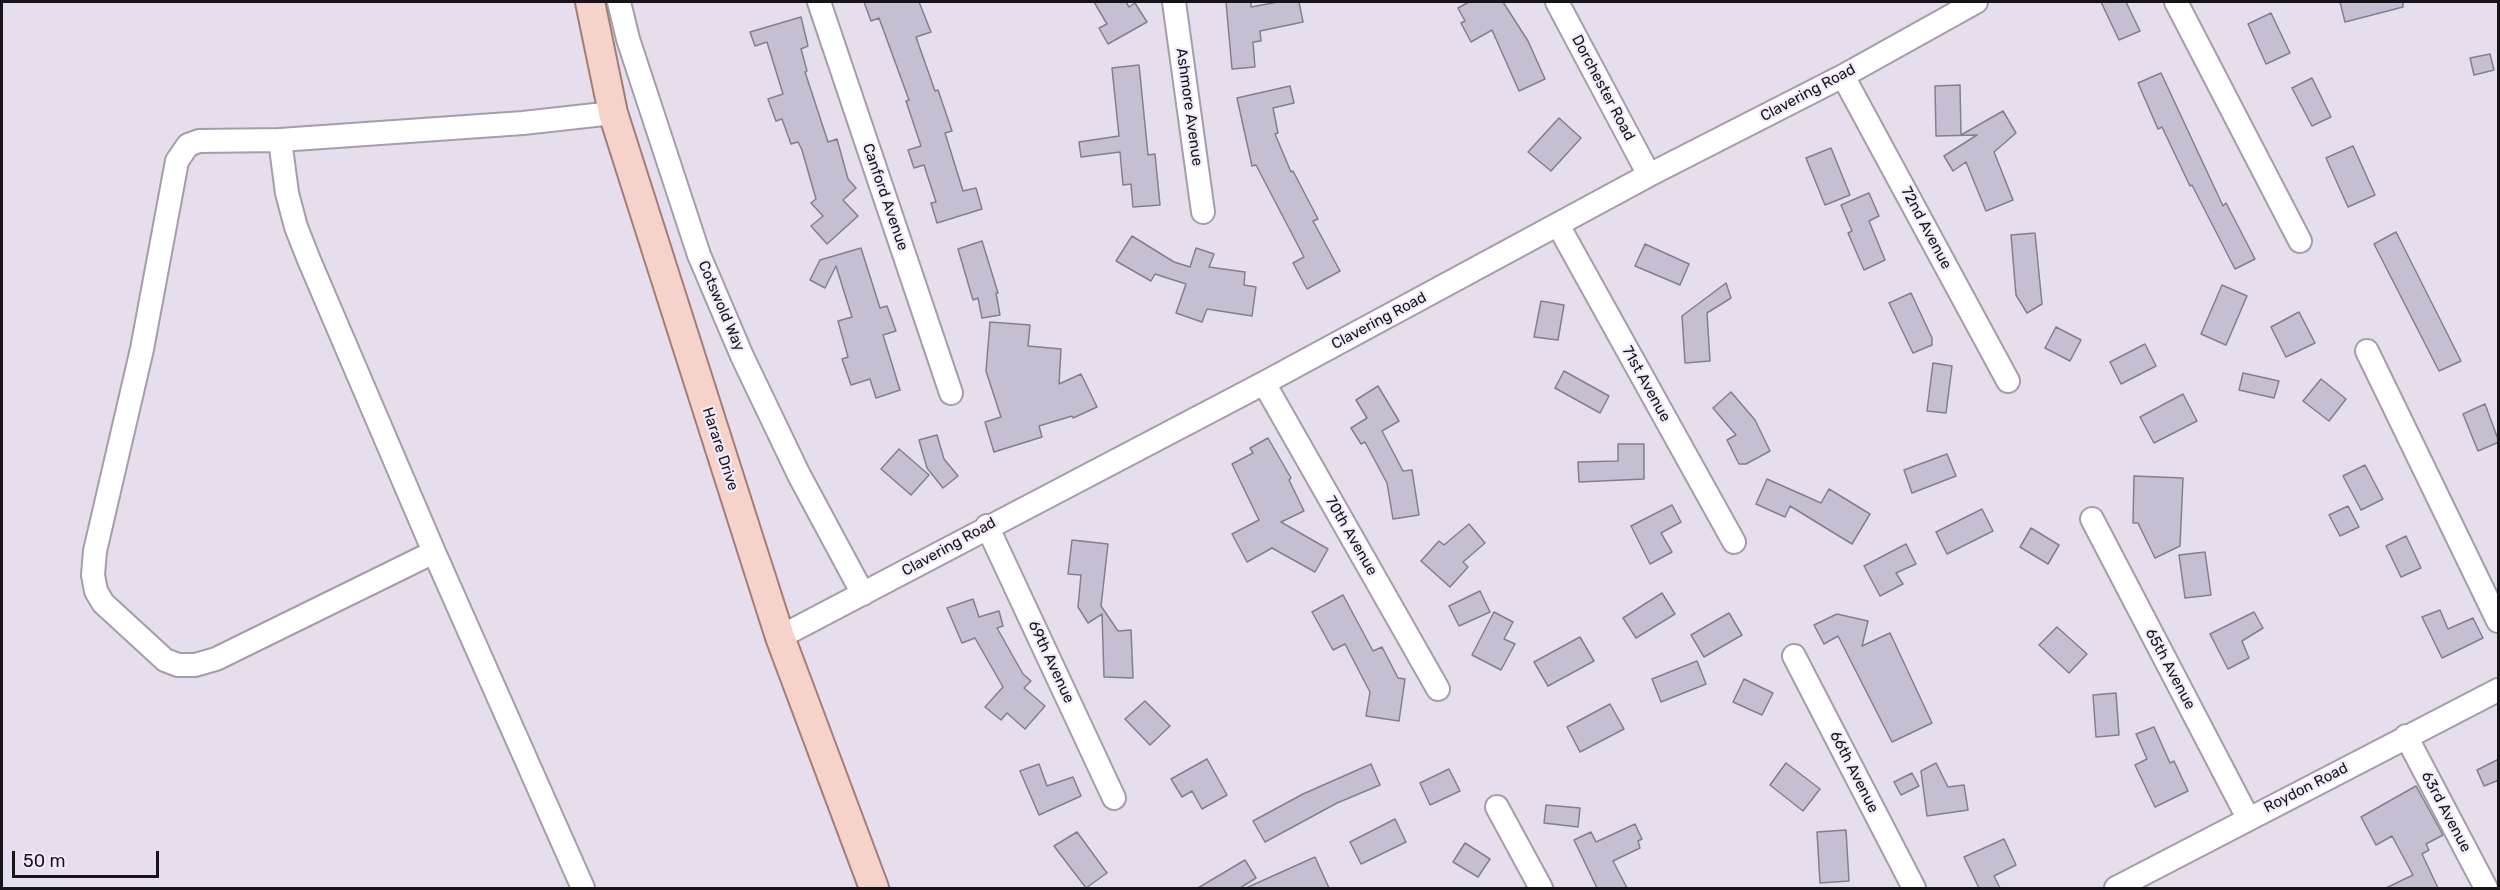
<!DOCTYPE html>
<html>
<head>
<meta charset="utf-8">
<style>
  body { margin:0 }
  #map { position:relative; width:2500px; height:890px; overflow:hidden; background:#e6dded; font-family:Rubik,sans-serif }
  canvas { display:block }
  .frame { position:absolute; inset:0; border:3px solid #171419; pointer-events:none }
  .scale { position:absolute; left:12px; top:851px; width:147px; height:27px; box-sizing:border-box; border:3px solid #171419; border-top:0; padding-left:8px; font-size:18px; line-height:21px; white-space:nowrap; color:#171419; -webkit-text-stroke:4px #f3eafb; paint-order:stroke }
</style>
</head>
<body>
<div id="map">
<canvas width="2500" height="890"></canvas>
<div class="frame"></div>
<div class="scale">50 m</div>
</div>
<script>
const context = document.querySelector('canvas').getContext('2d');
context.lineJoin = 'round';
function paint(path, color) {
  context.fillStyle = color;
  context.fill(path, 'evenodd');
}
function poly(rows) {
  const path = new Path2D();
  for (const r of rows) {
    path.moveTo(r[0], r[1]);
    for (let i = 2; i < r.length; i += 2) path.lineTo(r[i], r[i + 1]);
  }
  return path;
}
function strokePath(path, color, width, dash) {
  context.strokeStyle = color;
  context.lineWidth = width;
  context.lineCap = dash ? 'butt' : 'round';
  context.setLineDash(dash || []);
  context.stroke(path);
}
function write(font, color, halo, rows, align = 'center') {
  context.font = font + ' Rubik,sans-serif';
  context.lineWidth = 4.5;
  context.setLineDash([]);
  context.textBaseline = 'middle';
  context.strokeStyle = halo;
  context.fillStyle = color;
  for (const [text, x, y, turn = 0] of rows) {
    context.save();
    context.translate(x, y);
    context.rotate((+turn || 0) * Math.PI / 180);
    context.textAlign = isNaN(turn) ? turn : align;
    if (halo) context.strokeText(text, 0, 0);
    context.fillText(text, 0, 0);
    context.restore();
  }
}
const building = poly([
  [864,2,919,2,931,32,916,37,935,91,938,90,952,131,945,133,963,191,976,188,982,209,937,223,931,203,936,202,924,165,914,168,908,150,921,146,906,101,909,100,879,18,871,21,864,2],
  [1094,2,1126,2,1129,7,1135,3,1147,22,1108,44,1099,28,1107,24,1094,2],
  [1226,2,1251,2,1251,7,1278,2,1299,2,1303,22,1260,31,1261,41,1253,42,1255,67,1232,69,1226,2],
  [1469,2,1503,2,1528,41,1545,79,1519,91,1492,30,1471,42,1461,23,1465,21,1458,8,1469,2],
  [2101,2,2126,2,2140,31,2119,40,2101,2],
  [2340,2,2403,2,2403,7,2345,22,2340,2],
  [2271,13,2290,53,2266,64,2248,24,2271,13],
  [801,17,808,46,801,49,807,71,805,72,828,142,837,139,848,179,856,188,843,200,858,216,827,244,811,226,823,216,811,203,816,199,802,150,798,142,791,144,782,119,776,121,768,99,783,94,767,42,755,46,750,32,801,17],
  [2490,54,2494,70,2474,75,2470,58,2490,54],
  [1139,65,1148,155,1155,154,1160,205,1133,207,1131,184,1123,185,1120,152,1081,157,1079,142,1119,136,1112,68,1139,65],
  [2161,73,2223,206,2226,203,2255,259,2235,269,2192,185,2190,186,2162,127,2158,129,2138,83,2161,73],
  [2312,78,2331,117,2312,126,2292,88,2312,78],
  [1960,85,1961,135,2003,111,2016,133,1994,152,2013,200,1986,211,1966,162,1953,171,1944,156,1977,135,1936,136,1935,86,1960,85],
  [1290,86,1294,103,1273,108,1278,133,1275,134,1291,172,1293,171,1318,219,1313,221,1340,271,1307,289,1293,263,1304,257,1256,165,1252,166,1237,98,1290,86],
  [1559,118,1581,138,1551,171,1528,152,1559,118],
  [2353,146,2375,195,2348,207,2326,158,2353,146],
  [1831,148,1850,195,1825,205,1806,158,1831,148],
  [1869,193,1879,216,1869,221,1885,260,1864,270,1848,233,1852,231,1841,205,1869,193],
  [2396,232,2461,361,2439,371,2374,244,2396,232],
  [2035,233,2042,304,2027,313,2016,295,2011,235,2035,233],
  [1132,236,1174,262,1190,267,1196,248,1214,254,1209,267,1245,272,1244,285,1256,287,1252,316,1207,309,1202,322,1176,313,1186,284,1155,274,1151,281,1116,261,1132,236],
  [982,241,998,293,996,293,1000,315,982,318,978,298,973,300,958,249,982,241],
  [1645,244,1689,264,1680,285,1635,266,1645,244],
  [861,248,880,308,887,306,896,331,883,335,900,390,876,398,870,379,851,385,842,359,848,357,838,321,852,317,836,266,825,288,810,280,820,260,861,248],
  [1726,283,1731,298,1707,313,1710,361,1685,363,1682,316,1726,283],
  [2222,285,2247,296,2226,345,2201,334,2222,285],
  [1911,293,1932,338,1932,345,1913,353,1889,303,1911,293],
  [1541,301,1564,305,1558,340,1534,337,1541,301],
  [2299,312,2315,343,2286,357,2271,327,2299,312],
  [990,322,1030,325,1028,346,1061,349,1059,384,1081,374,1097,407,1073,418,1072,416,1039,426,1042,437,994,452,985,422,1001,417,986,371,990,322],
  [2056,327,2081,340,2070,361,2045,348,2056,327],
  [2145,344,2156,366,2121,384,2110,362,2145,344],
  [1933,363,1952,366,1946,413,1927,411,1933,363],
  [1564,371,1609,396,1600,413,1555,388,1564,371],
  [2243,373,2279,381,2274,398,2239,390,2243,373],
  [2321,379,2346,399,2329,421,2303,401,2321,379],
  [1378,386,1399,421,1382,431,1403,471,1412,470,1419,515,1393,519,1387,483,1365,442,1361,444,1351,428,1367,418,1356,400,1378,386],
  [1731,392,1755,420,1770,451,1746,464,1739,464,1727,440,1736,435,1713,408,1731,392],
  [2183,394,2197,421,2154,443,2140,417,2183,394],
  [2485,404,2499,442,2478,451,2463,414,2485,404],
  [937,435,944,459,958,476,943,488,927,468,919,440,937,435],
  [1268,438,1291,478,1289,480,1304,511,1281,522,1328,549,1315,572,1272,548,1247,562,1232,534,1259,520,1232,464,1253,453,1250,448,1268,438],
  [1618,444,1644,444,1644,479,1579,482,1578,462,1618,461,1618,444],
  [899,449,929,475,911,495,881,469,899,449],
  [1947,454,1956,476,1912,493,1904,470,1947,454],
  [2365,465,2383,499,2361,510,2343,476,2365,465],
  [2134,476,2183,478,2180,546,2155,558,2138,523,2133,523,2134,476],
  [1767,479,1821,503,1829,489,1870,514,1852,544,1790,506,1785,517,1756,504,1767,479],
  [1672,505,1681,522,1661,533,1672,552,1650,564,1631,526,1672,505],
  [2348,506,2359,527,2340,536,2329,515,2348,506],
  [1982,509,1993,531,1947,554,1936,532,1982,509],
  [1469,524,1485,543,1463,562,1468,567,1450,587,1421,561,1439,541,1444,545,1469,524],
  [2031,528,2059,545,2048,564,2020,547,2031,528],
  [2406,536,2421,568,2401,577,2386,546,2406,536],
  [1072,540,1108,544,1101,606,1118,631,1131,630,1133,678,1104,677,1102,614,1088,623,1078,607,1081,575,1068,574,1072,540],
  [1906,544,1916,564,1896,573,1903,584,1880,596,1864,566,1906,544],
  [2205,552,2211,595,2185,598,2179,555,2205,552],
  [1480,591,1490,612,1459,626,1449,606,1480,591],
  [1662,593,1675,614,1636,638,1623,618,1662,593],
  [1343,595,1373,651,1382,647,1398,678,1405,679,1399,721,1366,716,1370,692,1345,644,1333,650,1312,612,1343,595],
  [973,599,979,617,999,611,1003,626,997,628,1023,674,1031,681,1024,688,1045,706,1025,729,1007,713,1001,720,985,707,1003,687,975,638,962,643,947,608,973,599],
  [2440,610,2448,629,2473,618,2483,638,2442,658,2422,617,2440,610],
  [1494,612,1513,622,1504,639,1515,644,1501,670,1472,655,1494,612],
  [2254,612,2263,628,2242,641,2249,658,2228,669,2210,634,2254,612],
  [1729,613,1742,635,1704,657,1691,635,1729,613],
  [1837,614,1868,621,1862,646,1890,633,1932,723,1892,742,1838,636,1824,644,1814,625,1837,614],
  [2057,627,2087,654,2069,673,2039,645,2057,627],
  [1580,637,1594,661,1548,686,1534,662,1580,637],
  [1697,661,1706,684,1661,702,1652,679,1697,661],
  [1744,679,1773,693,1762,715,1733,702,1744,679],
  [2116,693,2119,735,2096,737,2093,695,2116,693],
  [1145,701,1170,726,1150,745,1125,719,1145,701],
  [1610,704,1624,729,1580,752,1567,727,1610,704],
  [2154,727,2170,763,2174,761,2188,791,2155,807,2135,765,2147,759,2136,734,2154,727],
  [1207,759,1227,795,1202,809,1192,791,1182,797,1171,779,1207,759],
  [2499,759,2499,780,2484,786,2477,770,2499,759],
  [1786,763,1820,789,1803,811,1770,785,1786,763],
  [1936,763,1948,787,1964,785,1968,810,1927,816,1921,771,1936,763],
  [1039,764,1047,786,1073,777,1081,796,1039,815,1020,771,1039,764],
  [1371,764,1380,785,1337,803,1265,842,1253,821,1303,794,1371,764],
  [1449,769,1460,791,1430,805,1420,783,1449,769],
  [1912,773,1919,786,1901,795,1894,782,1912,773],
  [2416,786,2443,835,2426,844,2429,850,2422,854,2438,888,2386,888,2413,875,2392,836,2376,845,2361,817,2416,786],
  [1546,805,1580,808,1578,827,1544,823,1546,805],
  [1395,819,1406,842,1361,864,1350,842,1395,819],
  [1635,824,1642,839,1638,841,1640,848,1613,861,1627,888,1597,888,1574,840,1591,832,1596,842,1635,824],
  [1846,830,1849,881,1820,883,1817,832,1846,830],
  [1077,832,1107,873,1086,888,1054,846,1077,832],
  [2004,839,2016,865,1994,876,2000,888,1979,888,1964,857,2004,839],
  [1465,843,1490,859,1478,877,1453,862,1465,843],
  [1315,857,1329,888,1246,888,1315,857],
  [1245,860,1256,878,1240,888,1198,888,1245,860]
]);
const minor = poly([
  [619,2,628,39,699,255,742,356,799,475,863,594],
  [819,2,951,393],
  [1174,2,1203,212],
  [1557,2,1649,175],
  [2176,2,2300,241],
  [1843,76,2008,381],
  [280,140,287,193,296,227,309,260,434,552,583,888],
  [1558,225,1734,542],
  [2367,351,2498,621],
  [1264,383,1438,689],
  [2092,519,2248,818],
  [987,526,1114,798],
  [434,552,216,659,195,665,178,665,165,660,103,603,96,591,93,575,95,551,142,349,177,161,188,145,199,141,280,140,523,123,613,113],
  [780,637,1264,383,1649,175,1843,76,1976,2],
  [1794,656,1914,888],
  [2406,736,2486,888],
  [1497,807,1541,888],
  [2116,888,2498,690]
]);
const major = poly([
  [590,2,613,113,780,637,874,888]
]);
const streetNames = [
  ["Dorchester Road",1603,88,62],
  ["Clavering Road",1808,93,-28],
  ["Ashmore Avenue",1189,107,82],
  ["Canford Avenue",885,197,71],
  ["72nd Avenue",1926,228,62],
  ["Cotswold Way",721,306,67],
  ["Clavering Road",1379,321,-28],
  ["71st Avenue",1646,384,61],
  ["Harare Drive",720,449,72],
  ["70th Avenue",1351,536,60],
  ["Clavering Road",949,547,-29],
  ["69th Avenue",1051,662,65],
  ["65th Avenue",2170,669,62],
  ["66th Avenue",1854,772,63],
  ["Roydon Road",2306,788,-27],
  ["63rd Avenue",2446,812,62]
];
paint(building, '#c4c0d1');
strokePath(building, '#827f8f', 1.5);
strokePath(minor, '#a59cac', 26);
strokePath(major, '#a37d75', 32);
strokePath(minor, '#fff', 22);
strokePath(major, '#f5d3ca', 28);
write('15px', '#171419', '#f3eafb', streetNames);
</script>
</body>
</html>
